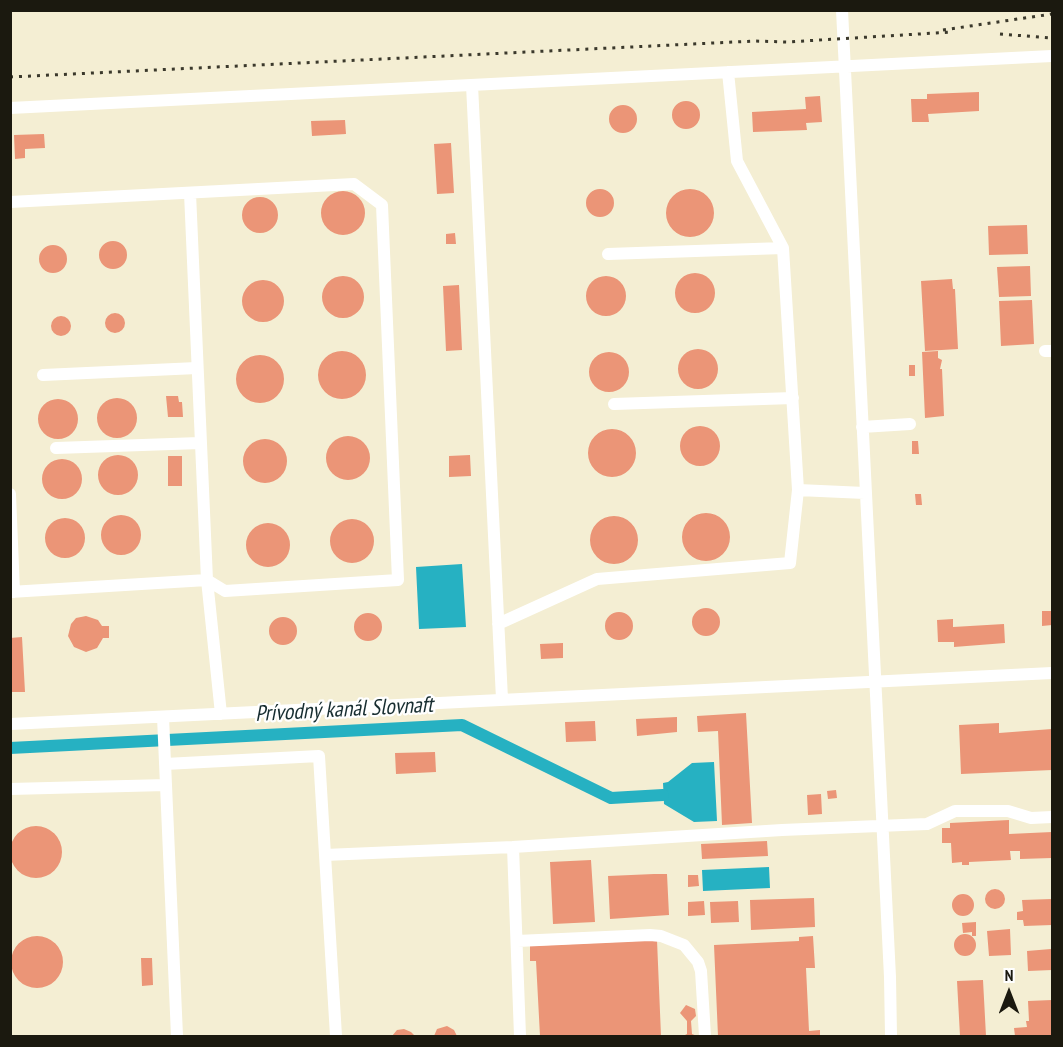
<!DOCTYPE html>
<html>
<head>
<meta charset="utf-8">
<style>
  body { margin:0 }
  #map { position:relative; width:1063px; height:1047px; overflow:hidden; background:#f4eed3; font-family:"PT Sans Narrow",sans-serif }
  canvas { display:block }
  .frame { position:absolute; inset:0; border:12px solid #1b190f; pointer-events:none }
  .north { position:absolute; left:979px; top:963px; width:60px; height:60px; -webkit-text-stroke:4px #fff; paint-order:stroke; rotate:0deg; font-size:16px; font-weight:700; line-height:24px; text-align:center; color:#1b190f }
  .north::after { content:''; display:block; margin:auto; width:21px; height:27px; background:#1b190f; clip-path:polygon(50% 0,100% 100%,50% 72%,0 100%) }
</style>
</head>
<body>
<div id="map">
<canvas width="1063" height="1047"></canvas>
<div class="frame"></div>
<div class="north">N</div>
</div>
<script>
const context = document.querySelector('canvas').getContext('2d');
context.lineJoin = 'round';
function paint(path, color) {
  context.fillStyle = color;
  context.fill(path, 'evenodd');
}
function poly(rows) {
  const path = new Path2D();
  for (const r of rows) {
    if (r.length === 3) {
      path.moveTo(r[0] + r[2], r[1]);
      path.arc(r[0], r[1], r[2], 0, 2 * Math.PI);
      continue;
    }
    path.moveTo(r[0], r[1]);
    for (let i = 2; i < r.length; i += 2) path.lineTo(r[i], r[i + 1]);
  }
  return path;
}
function strokePath(path, color, width, dash) {
  context.strokeStyle = color;
  context.lineWidth = width;
  context.lineCap = dash ? 'butt' : 'round';
  context.setLineDash(dash || []);
  context.stroke(path);
}
function write(font, color, halo, rows, align = 'center') {
  context.font = font + ' "PT Sans Narrow",sans-serif';
  context.lineWidth = 4.5;
  context.setLineDash([]);
  context.textBaseline = 'middle';
  context.strokeStyle = halo;
  context.fillStyle = color;
  for (const [text, x, y, turn = 0] of rows) {
    context.save();
    context.translate(x, y);
    context.rotate((+turn || 0) * Math.PI / 180);
    context.textAlign = isNaN(turn) ? turn : align;
    if (halo) context.strokeText(text, 0, 0);
    context.fillText(text, 0, 0);
    context.restore();
  }
}
const water = poly([
  [462,564,466,627,419,629,416,567],
  [714,762,717,821,694,822,664,804,663,783,668,782,692,763],
  [769,867,770,888,703,891,702,870]
]);
const canal = poly([
  [10,748,462,725,611,798,663,795]
]);
const building = poly([
  [979,92,979,111,928,114,929,122,912,122,911,99,927,99,927,94],
  [820,96,822,122,806,123,807,130,753,132,752,112,806,109,805,97],
  [686,115,14],
  [623,119,14],
  [345,120,346,134,312,136,311,121],
  [44,134,45,148,25,149,25,158,15,159,14,135],
  [451,143,454,193,437,194,434,144],
  [600,203,14],
  [690,213,24],
  [343,213,22],
  [260,215,18],
  [1027,225,1028,254,989,255,988,226],
  [455,233,456,244,446,244,446,234],
  [113,255,14],
  [53,259,14],
  [1030,266,1031,296,999,297,997,267],
  [695,293,20],
  [343,297,21],
  [606,296,20],
  [952,279,953,289,955,289,958,349,925,351,921,281],
  [263,301,21],
  [459,285,462,350,446,351,443,286],
  [1032,300,1034,344,1001,346,999,301],
  [115,323,10],
  [61,326,10],
  [698,369,20],
  [342,375,24],
  [938,351,938,358,942,360,940,369,942,369,944,416,925,418,922,352],
  [609,372,20],
  [260,379,24],
  [909,365,915,365,915,376,909,376],
  [166,396,178,396,179,402,182,402,183,417,168,417],
  [117,418,20],
  [58,419,20],
  [700,446,20],
  [612,453,24],
  [348,458,22],
  [265,461,22],
  [912,441,918,441,919,454,912,454],
  [470,455,471,476,449,477,449,456],
  [118,475,20],
  [168,456,182,456,182,486,168,486],
  [62,479,20],
  [915,494,921,494,922,505,916,505],
  [706,537,24],
  [121,535,20],
  [614,540,24],
  [65,538,20],
  [352,541,22],
  [268,545,22],
  [706,622,14],
  [1042,611,1052,611,1052,625,1042,626],
  [619,626,14],
  [368,627,14],
  [86,616,98,620,102,626,109,626,109,638,103,638,97,648,86,652,74,647,68,636,71,624,76,618],
  [283,631,14],
  [953,619,953,627,1004,624,1005,643,954,647,954,642,938,642,937,620],
  [22,637,25,692,10,692,10,638],
  [563,643,563,658,541,659,540,644],
  [746,713,752,823,722,825,718,731,698,732,697,716],
  [677,717,677,732,637,736,636,719],
  [595,721,596,741,566,742,565,722],
  [999,723,999,733,1052,729,1052,770,961,774,959,725],
  [435,752,436,772,396,774,395,753],
  [836,790,837,798,828,799,827,791],
  [821,794,822,814,808,815,807,795],
  [1009,820,1009,834,1052,832,1052,858,1020,859,1020,851,1010,851,1011,860,969,862,969,865,962,865,962,862,952,863,951,843,942,843,942,828,950,828,950,823],
  [36,852,26],
  [767,841,768,856,702,859,701,844],
  [591,860,595,922,553,924,550,862],
  [654,874,667,874,669,915,610,919,608,876],
  [688,875,698,875,699,886,688,887],
  [995,899,10],
  [963,905,11],
  [814,898,815,927,751,930,750,900],
  [1052,899,1052,925,1024,926,1023,920,1017,920,1017,912,1023,911,1022,900],
  [704,901,705,915,688,916,688,902],
  [738,901,739,922,711,923,710,902],
  [976,922,976,936,972,936,972,932,963,933,962,923],
  [1010,929,1011,955,989,956,987,931],
  [965,945,11],
  [813,936,815,968,806,968,809,1031,820,1030,820,1036,718,1036,714,945,799,941,799,937],
  [37,962,26],
  [657,940,661,1036,540,1036,536,961,530,961,530,946],
  [1051,949,1052,970,1028,971,1027,951],
  [141,958,152,958,153,985,142,986],
  [983,980,986,1036,960,1036,957,981],
  [1052,1000,1052,1036,1015,1036,1014,1028,1027,1027,1026,1021,1029,1021,1028,1001],
  [686,1005,695,1009,696,1016,691,1021,692,1034,697,1036,683,1036,687,1034,687,1021,680,1013],
  [447,1026,454,1030,457,1036,434,1036,437,1029],
  [404,1029,411,1032,415,1036,392,1036,397,1030]
]);
const minor = poly([
  [842,10,890,977,891,1036],
  [728,72,737,161,783,248,798,490,865,493],
  [472,85,502,699],
  [10,108,1052,56],
  [190,193,207,580,221,714],
  [10,202,354,184,382,205,398,580,225,591,207,580,10,592],
  [608,254,783,248],
  [1045,351,1052,351],
  [43,375,197,368],
  [614,404,793,398],
  [862,427,910,424],
  [56,448,200,443],
  [10,494,14,592],
  [498,624,597,579,790,563,798,490],
  [163,717,177,1036],
  [10,724,1052,673],
  [165,764,319,756,336,1036],
  [10,789,166,785],
  [325,855,513,847],
  [517,941,650,935,661,936,684,945,698,962,701,971,705,1036],
  [520,1036,513,847,782,830,927,824,955,811,1008,811,1031,818,1052,817]
]);
const rail = poly([
  [943,30,1052,14],
  [1000,34,1052,38],
  [10,77,755,41,787,42,952,32]
]);
const waterNames = [
  ["Prívodný kanál Slovnaft",344,710,-3]
];
paint(water, '#26b1c2');
strokePath(canal, '#26b1c2', 12);
paint(building, '#eb9577');
strokePath(minor, '#fff', 12);
strokePath(rail, '#3b392c', 3, [3, 6]);
write('italic 22px', '#172d30', '#fff', waterNames);
</script>
</body>
</html>
